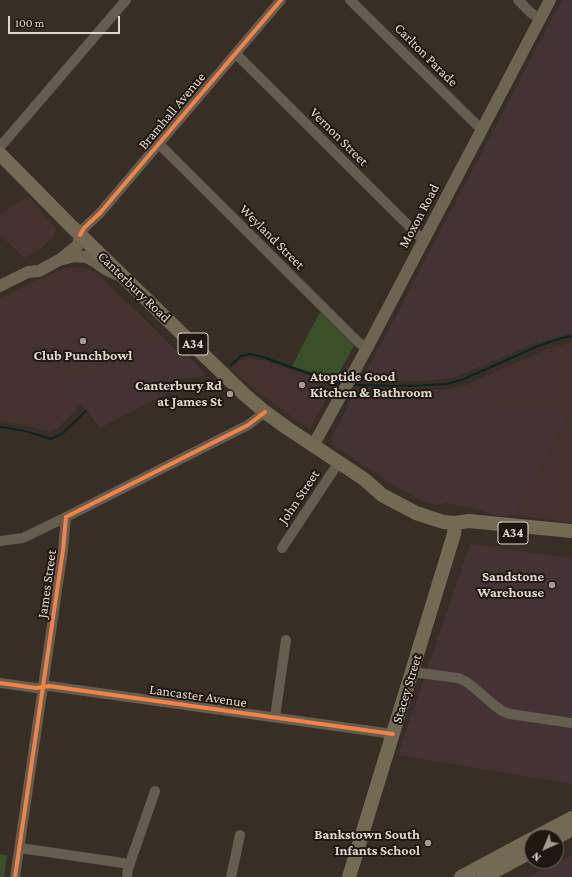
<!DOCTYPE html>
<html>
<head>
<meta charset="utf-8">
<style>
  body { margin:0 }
  #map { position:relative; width:572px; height:877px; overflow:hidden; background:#372e25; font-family:"Crimson Pro",serif }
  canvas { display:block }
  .north { position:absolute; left:524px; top:829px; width:40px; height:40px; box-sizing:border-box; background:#1f1811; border:1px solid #6c645c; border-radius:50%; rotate:224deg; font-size:11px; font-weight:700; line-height:16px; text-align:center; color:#e0d6cd }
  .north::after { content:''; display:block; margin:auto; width:14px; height:18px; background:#a59b92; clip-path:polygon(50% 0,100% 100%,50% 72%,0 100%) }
  .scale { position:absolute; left:8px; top:16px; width:112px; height:18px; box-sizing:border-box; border:2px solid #e0d6cd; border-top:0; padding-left:5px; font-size:12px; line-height:14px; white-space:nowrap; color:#e0d6cd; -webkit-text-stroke:3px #1f1811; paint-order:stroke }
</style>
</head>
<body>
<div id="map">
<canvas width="572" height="877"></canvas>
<div class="north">N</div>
<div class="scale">100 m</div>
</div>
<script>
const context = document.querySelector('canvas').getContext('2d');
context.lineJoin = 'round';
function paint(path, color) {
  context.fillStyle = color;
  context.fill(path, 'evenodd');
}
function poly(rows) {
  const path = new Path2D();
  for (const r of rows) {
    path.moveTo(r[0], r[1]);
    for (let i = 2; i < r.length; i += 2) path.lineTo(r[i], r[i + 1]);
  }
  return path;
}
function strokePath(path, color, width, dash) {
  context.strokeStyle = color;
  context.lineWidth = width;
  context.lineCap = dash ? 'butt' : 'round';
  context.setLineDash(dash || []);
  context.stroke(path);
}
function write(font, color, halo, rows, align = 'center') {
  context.font = font + ' "Crimson Pro",serif';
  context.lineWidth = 4;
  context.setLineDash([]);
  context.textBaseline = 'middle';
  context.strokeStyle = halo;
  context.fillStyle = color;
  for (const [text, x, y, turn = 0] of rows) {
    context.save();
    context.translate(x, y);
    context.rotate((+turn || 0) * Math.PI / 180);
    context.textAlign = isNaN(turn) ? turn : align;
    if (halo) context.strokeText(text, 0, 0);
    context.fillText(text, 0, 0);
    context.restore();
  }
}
const commercial = poly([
  [28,196,56,228,54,236,38,251,24,258,0,235,0,214],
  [76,267,87,268,98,274,163,337,61,385,81,404,59,427,51,432,27,426,0,421,0,298,34,281,63,269],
  [572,342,572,523,515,515,571,413,549,408,501,407,465,385,547,349],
  [250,357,309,375,328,395,310,430,258,392,231,369,240,361]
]);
const industrial = poly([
  [562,0,572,0,572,333,535,343,453,378,424,381,361,382],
  [163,337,179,354,185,353,207,375,166,382,168,393,100,428,81,404,60,385],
  [465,385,501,407,549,408,571,412,515,515,497,516,476,509,447,503,436,505,422,501,395,486,333,445,331,438,357,388,444,390],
  [470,544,572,558,572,784,398,755],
  [572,855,572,877,527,877]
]);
const green = poly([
  [320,312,354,346,335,380,292,366],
  [0,854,7,855,4,877,0,877]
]);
const stream = poly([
  [231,365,241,356,250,354,263,357,335,383,340,384],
  [356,385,413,386,447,384,464,379,538,346,562,338,572,336],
  [167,387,200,386,208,384,213,381],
  [0,427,25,431,51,439,63,433,86,411]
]);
const minor = poly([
  [350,0,482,130],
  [518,0,531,13,540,19],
  [236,54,423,240],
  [159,144,358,342,367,348],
  [0,147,126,0],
  [80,235,84,228,100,213,281,0],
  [0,541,23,538,66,517],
  [282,548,339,462],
  [412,672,458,678,465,681,472,686,494,705,502,711,510,714,572,723],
  [0,683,36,688,49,686,393,734],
  [275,717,286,640],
  [20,848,130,864],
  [15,877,63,550,66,517,248,425,265,412],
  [127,877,128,869,155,791],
  [231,877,240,835]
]);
const major = poly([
  [63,259,75,256,86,257,94,261,107,270,121,276],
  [0,286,28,272,39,271,61,259,78,245,80,235],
  [313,446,367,348,550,0]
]);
const highway = poly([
  [0,154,71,226,245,395,265,412,287,428,364,479,382,495,416,513,434,519,444,522,455,523,469,521,572,531],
  [536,837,572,818],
  [556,838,572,829],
  [349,877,454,534,455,523],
  [461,877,532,839],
  [484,877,532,851]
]);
const cycleway = poly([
  [80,235,84,228,100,213,281,0],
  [0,683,36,688,49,686,393,734],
  [15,877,63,550,66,517,248,425,265,412]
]);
const markers = [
  [83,341,4,"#a59b92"],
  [302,385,4,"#a59b92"],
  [230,394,4,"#a59b92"],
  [552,585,4,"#a59b92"],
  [428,843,4,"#a59b92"]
];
const shields = [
  [193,344,30],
  [513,533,30]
];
const shieldNames = [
  ["A34",193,344],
  ["A34",513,533]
];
const streetNames = [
  ["Carlton Parade",426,55,45],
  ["Bramhall Avenue",172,111,-50],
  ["Vernon Street",339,137,45],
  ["Moxon Road",419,216,-62],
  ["Weyland Street",272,237,45],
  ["Canterbury Road",134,287,44],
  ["John Street",299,497,-56],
  ["James Street",47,584,-82],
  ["Stacey Street",407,689,-73],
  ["Lancaster Avenue",198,696,8]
];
const poiNames = [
  ["Club Punchbowl",83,356,"center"],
  ["Atoptide Good",310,377,"left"],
  ["Kitchen & Bathroom",310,393,"left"],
  ["Canterbury Rd",222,386],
  ["at James St",222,402],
  ["Sandstone",544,577],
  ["Warehouse",544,593],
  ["Bankstown South",420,835],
  ["Infants School",420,851]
];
paint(commercial, '#45322e');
paint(industrial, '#453235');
paint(green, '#395029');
strokePath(stream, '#0b2425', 2);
strokePath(minor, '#645e50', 10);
strokePath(major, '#6d6451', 12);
strokePath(highway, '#736a54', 14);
strokePath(cycleway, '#f48246', 4);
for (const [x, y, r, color] of markers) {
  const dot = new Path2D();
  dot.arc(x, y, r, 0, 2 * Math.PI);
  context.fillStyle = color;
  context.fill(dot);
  strokePath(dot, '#1f1811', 1.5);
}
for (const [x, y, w] of shields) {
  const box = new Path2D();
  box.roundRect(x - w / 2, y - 11, w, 22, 3);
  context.fillStyle = '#1f1811';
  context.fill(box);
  strokePath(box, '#e0d6cd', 1);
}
write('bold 13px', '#e0d6cd', null, shieldNames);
write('14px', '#e0d6cd', '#1f1811', streetNames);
write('bold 14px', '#e0d6cd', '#1f1811', poiNames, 'right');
</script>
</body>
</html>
